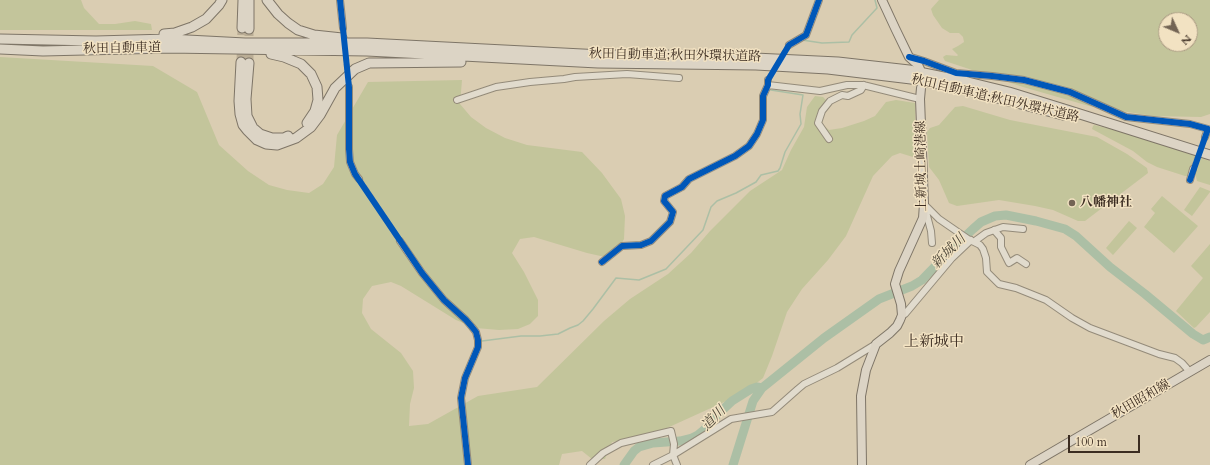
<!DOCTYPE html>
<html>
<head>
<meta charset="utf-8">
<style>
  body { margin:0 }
  #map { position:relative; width:1210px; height:465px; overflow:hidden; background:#dacdb2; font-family:Cardo,serif }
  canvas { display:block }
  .north { position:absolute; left:1158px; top:12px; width:40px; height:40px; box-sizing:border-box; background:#f2e2c2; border:1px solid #a99982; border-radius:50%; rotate:134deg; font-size:11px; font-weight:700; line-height:16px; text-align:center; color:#3b2c21 }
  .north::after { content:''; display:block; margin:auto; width:14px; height:18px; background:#736454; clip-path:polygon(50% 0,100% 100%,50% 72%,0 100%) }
  .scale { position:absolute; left:1068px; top:435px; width:72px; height:18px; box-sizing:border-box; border:2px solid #3b2c21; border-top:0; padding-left:5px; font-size:12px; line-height:14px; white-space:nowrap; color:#3b2c21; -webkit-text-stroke:3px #f2e2c2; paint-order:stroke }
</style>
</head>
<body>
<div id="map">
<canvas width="1210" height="465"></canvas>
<div class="north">N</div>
<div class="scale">100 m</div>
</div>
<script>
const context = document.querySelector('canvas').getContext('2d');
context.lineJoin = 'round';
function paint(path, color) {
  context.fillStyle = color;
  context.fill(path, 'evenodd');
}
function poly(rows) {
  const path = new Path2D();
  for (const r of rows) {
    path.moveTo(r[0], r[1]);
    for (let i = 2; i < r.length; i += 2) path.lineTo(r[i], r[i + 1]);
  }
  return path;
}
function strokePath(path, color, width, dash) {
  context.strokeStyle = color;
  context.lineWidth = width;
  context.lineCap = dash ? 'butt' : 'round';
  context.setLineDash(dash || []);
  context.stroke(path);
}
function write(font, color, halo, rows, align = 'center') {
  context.font = font + ' Cardo,"Noto Serif JP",serif';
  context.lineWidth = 3;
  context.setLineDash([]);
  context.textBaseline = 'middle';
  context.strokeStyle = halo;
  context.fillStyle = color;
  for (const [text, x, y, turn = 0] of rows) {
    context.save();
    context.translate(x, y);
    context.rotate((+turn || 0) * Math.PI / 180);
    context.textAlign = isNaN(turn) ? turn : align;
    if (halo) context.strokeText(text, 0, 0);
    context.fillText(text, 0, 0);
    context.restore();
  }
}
const green = poly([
  [0,0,81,0,84,8,99,24,115,24,135,21,151,24,152,30,0,30],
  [939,0,1210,0,1210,114,1201,117,1153,116,1089,106,1023,87,945,61,943,57,946,55,957,56,958,55,952,49,958,46,964,42,963,37,959,33,950,33,942,28,933,15,931,9],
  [1166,20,1190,20,1190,44,1166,44],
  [0,57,153,66,197,92,219,145,248,171,269,185,287,190,309,193,323,184,334,167,337,135,368,82,462,80,460,104,471,117,486,128,505,138,527,145,582,152,602,173,621,199,625,216,624,239,617,252,605,257,587,253,534,237,520,239,512,253,524,272,538,300,538,316,530,324,518,329,499,330,476,328,456,320,401,286,391,282,372,286,363,299,362,313,371,329,401,353,413,371,414,388,410,404,409,426,428,424,478,396,537,387,604,321,630,299,668,274,691,253,710,231,750,191,782,170,791,150,804,127,807,107,815,96,823,97,826,100,822,124,829,130,842,128,864,121,875,116,886,102,896,100,915,103,916,148,913,157,900,153,892,156,873,176,846,236,828,260,802,289,787,312,772,356,763,378,744,393,667,428,633,439,612,442,605,459,592,459,582,451,562,454,559,465,0,465],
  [963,106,1010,120,1097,137,1127,154,1147,168,1148,173,1085,221,1078,221,1053,210,1035,206,999,200,957,206,949,203,939,180,929,167,927,132,930,128,939,125,955,107],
  [1094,125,1115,130,1153,141,1210,161,1210,185,1197,181,1195,173,1189,171,1187,176,1185,176,1157,167,1147,162,1133,151,1092,129,1093,126],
  [1200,187,1210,191,1210,192,1192,216,1184,210],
  [1162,196,1198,226,1174,253,1144,227,1155,213,1151,209],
  [1129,221,1137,228,1113,255,1106,248],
  [1210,244,1210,312,1196,327,1194,328,1176,311,1203,278,1191,266]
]);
const stream = poly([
  [802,40,822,43,849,42,852,35,877,8,875,0],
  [482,341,521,336,540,336,558,334,570,328,578,325,583,321,593,309,616,278,639,280,666,269,703,230,711,207,717,201,736,193,756,182,761,175,778,171,780,168,785,152,801,124,800,114,803,95,771,90,769,89]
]);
const river = poly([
  [624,465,634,451,639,447,653,443,680,441,692,438,698,435,704,430,715,417,732,401,751,389,757,387,762,388],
  [733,465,753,401,762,388,824,338,879,299,912,286,922,280,957,244,973,229,981,222,995,216,1006,215,1036,221,1065,229,1076,236,1110,267,1145,294,1193,334,1203,340,1210,337]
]);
const minorTunnel = poly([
  [343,28,349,87],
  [768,80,789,45],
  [1193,169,1205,137],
  [359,179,400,241]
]);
const highwayTunnel = poly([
  [241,62,242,28],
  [249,63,249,29]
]);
const minor = poly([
  [340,0,343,28],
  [789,45,806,35,819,0],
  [911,57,924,61,956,73,992,76,1024,80,1070,92,1126,117,1190,124,1208,129,1205,137],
  [768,85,820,91,847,85,863,85,920,99],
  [349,87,349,149,350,162,355,174,359,179],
  [457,100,496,87,530,82,564,79,575,77,627,74,679,78],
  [829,139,818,123,822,111,830,101,842,95,848,96,861,90,864,85],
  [1190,180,1193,169],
  [924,204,939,219,968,239,980,245,983,249,986,258,987,272,999,284,1016,288,1046,300,1072,318,1090,328,1159,354,1175,358,1182,363,1190,372],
  [925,208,931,231,932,243],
  [994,230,1001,238,1001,247,1009,263,1017,258,1026,264],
  [400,241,422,273,444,300,466,320,472,327,476,332,478,340,478,347,465,378,461,398,468,465],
  [975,241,986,233,1003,227,1023,229],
  [602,262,622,246,641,245,651,241,670,222,673,212,664,201,665,196,682,187,689,179,735,156,749,146,757,134,763,120,763,96,768,85,768,80],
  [902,315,905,314,952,258,971,240],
  [590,465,603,453,621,443,671,431,674,444,673,455,677,465],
  [653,465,673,455,731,419,772,412,798,389,804,384,837,368,876,344]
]);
const major = poly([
  [882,0,895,28,909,57,918,65,920,69],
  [862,465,861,396,866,370,876,344,890,333,897,326,900,320,902,315,901,304,895,284,899,271,923,218,924,204,920,99,921,88],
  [1030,465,1210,360]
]);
const highway = poly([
  [267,0,278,14,288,23,298,30,314,35,342,38],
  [242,28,243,0],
  [249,29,249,0],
  [164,34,175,33,192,27,206,19,219,5,222,0],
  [0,39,96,41,168,39,245,43,367,43,602,55,669,55,755,58,838,62,909,70,968,82,1009,92,1064,109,1210,155],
  [0,49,43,51,168,48,367,51,598,63,756,65,828,69,911,79,955,87,1063,115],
  [271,54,284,57,301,64,311,74,317,87,318,100,315,111,307,123],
  [241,62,239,101,240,114,243,125,247,130,257,140,266,144,277,145,296,138,311,127,320,115,335,88,355,69,369,63,461,62],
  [249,63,246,99,247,116,253,128,260,134,272,138,284,138,288,136]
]);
const cycleway = poly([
  [340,0,349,87,349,149,350,162,355,174,422,273,444,300,466,320,472,327,476,332,478,340,478,347,465,378,461,398,468,465],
  [909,57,924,61,956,73,992,76,1024,80,1070,92,1126,117,1190,124,1208,129,1190,180],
  [602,262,622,246,641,245,651,241,670,222,673,212,664,201,665,196,682,187,689,179,735,156,749,146,757,134,763,120,763,96,768,85,768,80,789,45,806,35,819,0]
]);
const markers = [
  [1072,203,4,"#736454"]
];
const streetNames = [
  ["秋田自動車道",122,49,-1],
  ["秋田自動車道;秋田外環状道路",675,56,1],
  ["秋田自動車道;秋田外環状道路",995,99,13],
  ["上新城土崎港線",922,166,-91],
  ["秋田昭和線",1141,400,-30]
];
const poiNames = [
  ["八幡神社",1080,203]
];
const waterNames = [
  ["新城川",949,252,-45],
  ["道川",714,419,-45]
];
const quarterNames = [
  ["上新城中",934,343]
];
paint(green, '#c3c59b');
strokePath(stream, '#acbfa5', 1.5);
strokePath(river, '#acbfa5', 9);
strokePath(minorTunnel, '#baad95', 6, [6, 3]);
strokePath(highwayTunnel, '#baad95', 9, [9, 4.5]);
strokePath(minor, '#948b7a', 8);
strokePath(major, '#7e7567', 10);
strokePath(highway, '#7e7567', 11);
strokePath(minor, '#e1dbcd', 6);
strokePath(major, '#dcd4c5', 8);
strokePath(highway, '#dcd4c5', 9);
strokePath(cycleway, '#0057b8', 6);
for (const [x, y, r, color] of markers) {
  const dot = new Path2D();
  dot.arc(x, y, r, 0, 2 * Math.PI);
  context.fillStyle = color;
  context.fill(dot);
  strokePath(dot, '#f2e2c2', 1.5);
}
write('13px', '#3b2c21', '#f2e2c2', streetNames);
write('bold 13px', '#3b2c21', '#f2e2c2', poiNames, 'left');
write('italic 14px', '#4e483a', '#f2e2c2', waterNames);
write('15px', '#3b2c21', '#f2e2c2', quarterNames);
</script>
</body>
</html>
